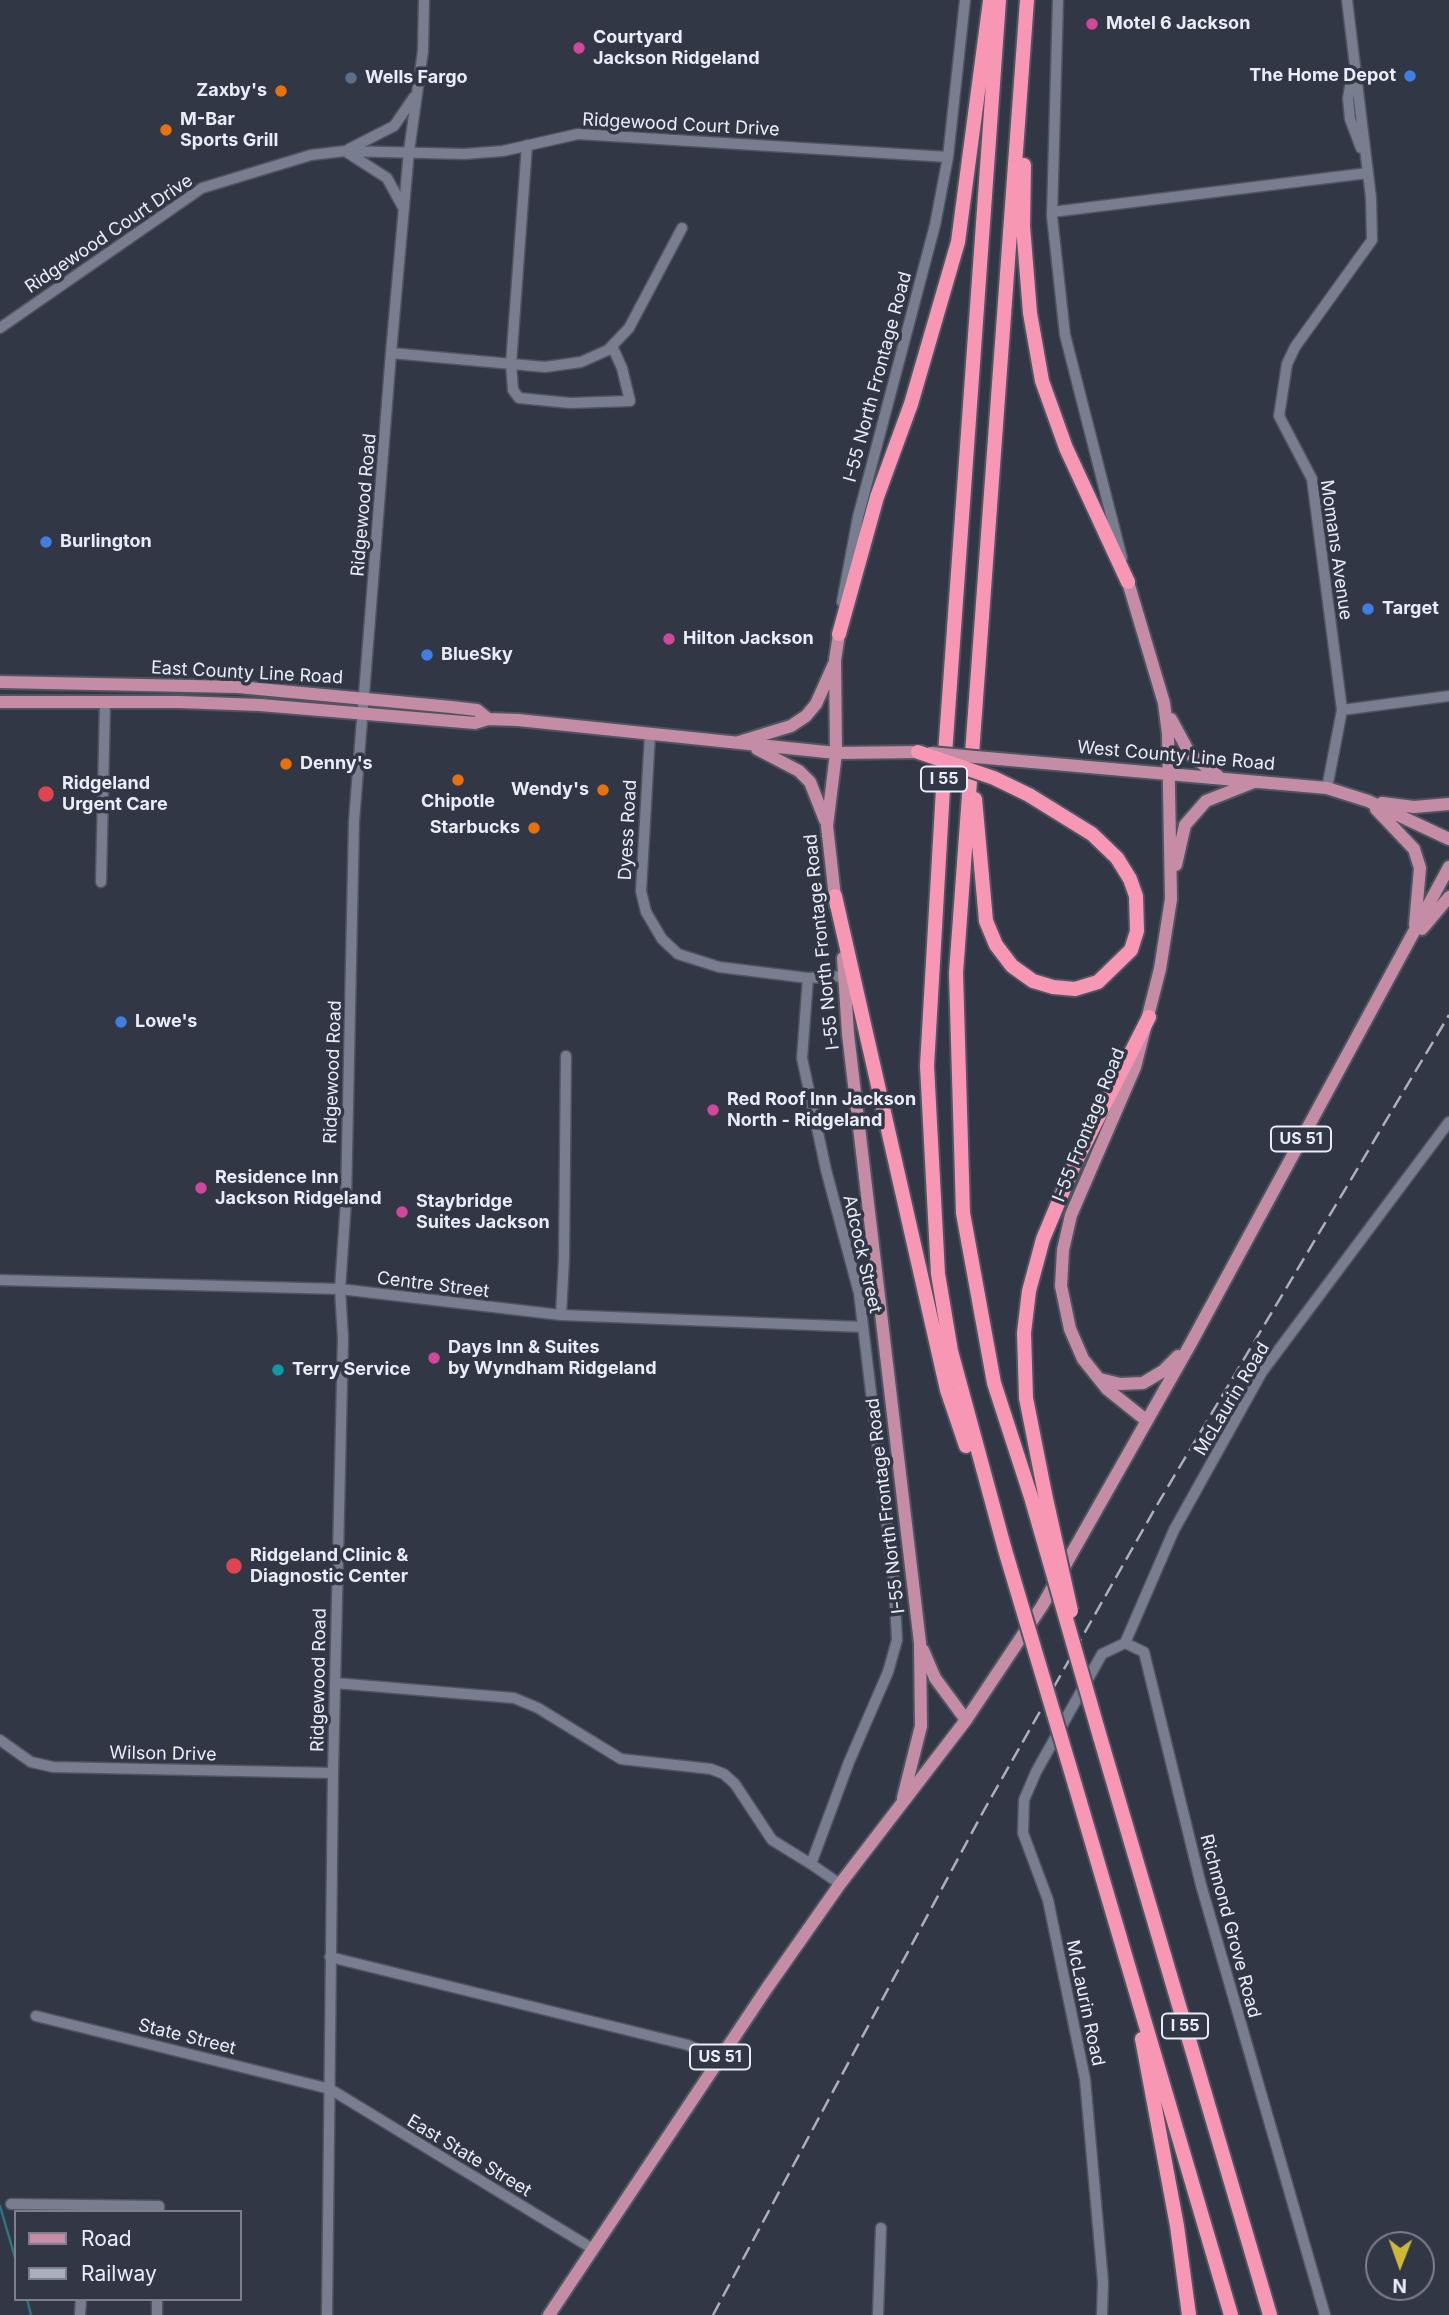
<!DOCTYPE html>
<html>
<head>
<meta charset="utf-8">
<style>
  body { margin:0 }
  #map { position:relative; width:1449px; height:2315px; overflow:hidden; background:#323746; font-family:Inter,sans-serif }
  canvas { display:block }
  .legend { position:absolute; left:14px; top:2210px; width:228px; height:91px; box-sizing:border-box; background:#323746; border:2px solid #7c808d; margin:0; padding:9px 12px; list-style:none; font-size:21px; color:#eaedf7 }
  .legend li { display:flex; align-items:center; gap:14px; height:35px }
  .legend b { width:35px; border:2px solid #7c808d }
  .north { position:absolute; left:1365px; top:2231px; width:70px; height:70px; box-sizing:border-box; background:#323746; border:2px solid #7c808d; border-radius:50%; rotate:181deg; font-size:19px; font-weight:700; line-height:28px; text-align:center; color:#eaedf7 }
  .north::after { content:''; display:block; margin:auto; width:24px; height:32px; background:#cdb938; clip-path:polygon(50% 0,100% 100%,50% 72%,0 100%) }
</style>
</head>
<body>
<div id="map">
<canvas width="1449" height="2315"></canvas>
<ul class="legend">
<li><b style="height:9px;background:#c58da5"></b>Road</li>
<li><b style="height:9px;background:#acafbb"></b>Railway</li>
</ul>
<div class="north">N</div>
</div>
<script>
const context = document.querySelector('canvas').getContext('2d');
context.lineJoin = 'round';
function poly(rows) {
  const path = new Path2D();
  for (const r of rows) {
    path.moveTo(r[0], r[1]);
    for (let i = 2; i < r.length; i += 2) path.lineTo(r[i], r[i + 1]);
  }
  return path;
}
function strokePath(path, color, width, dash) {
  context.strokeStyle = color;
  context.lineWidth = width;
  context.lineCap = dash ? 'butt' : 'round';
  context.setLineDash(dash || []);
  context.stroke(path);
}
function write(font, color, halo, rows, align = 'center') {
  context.font = font + ' Inter,sans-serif';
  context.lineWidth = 7;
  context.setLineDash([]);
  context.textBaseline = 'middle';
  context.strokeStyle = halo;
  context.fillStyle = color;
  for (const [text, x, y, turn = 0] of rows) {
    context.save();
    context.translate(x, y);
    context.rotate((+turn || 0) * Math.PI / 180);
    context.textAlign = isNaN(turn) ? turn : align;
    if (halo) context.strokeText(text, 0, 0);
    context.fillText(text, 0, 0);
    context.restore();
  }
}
const stream = poly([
  [0,2206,16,2261],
  [27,2299,31,2315]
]);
const minor = poly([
  [1058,0,1052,216,1065,335,1122,558],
  [1347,0,1371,198,1372,240,1295,347,1287,364,1279,416,1312,479,1342,710,1449,696],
  [1352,75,1348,98,1350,119,1361,148],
  [527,145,511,364,513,390,519,398,570,403,630,401,622,368,612,346],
  [349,149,394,126,414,97],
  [348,153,387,178,404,209],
  [1052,212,1368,173],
  [0,328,202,188,311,155,345,151,464,154,503,151,578,134,948,157],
  [391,353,545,367,581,362,608,350,629,328,682,228],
  [842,602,858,517,935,225,948,157,965,0],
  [650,734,641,891,646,912,662,939,678,954,719,967,808,978,846,976],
  [1327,788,1342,710],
  [101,882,105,703],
  [808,978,802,1058,826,1170,859,1293,894,1583,897,1640,888,1672,849,1762,811,1864,840,1884],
  [0,1280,340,1289,561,1315,863,1327],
  [561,1315,564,1259,566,1056],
  [1125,1643,1174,1530,1262,1372,1449,1122],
  [335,1683,514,1698,538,1708,621,1759,711,1769,724,1774,735,1784,772,1840,811,1864],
  [0,1740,31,1762,53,1767,333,1773],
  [330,1957,688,2045,718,2060],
  [36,2016,330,2089,593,2249],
  [11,2204,159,2206,159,2212],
  [80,2315,81,2299],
  [157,2315,157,2299],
  [327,2315,333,1773,343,1338,340,1289,346,1201,354,821,391,353,409,151,423,51,424,0],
  [878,2315,881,2228],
  [1102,2315,1103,2282,1085,2079,1048,1900,1023,1833,1024,1800,1036,1772,1102,1654,1125,1643,1144,1652,1201,1885,1325,2315]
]);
const major = poly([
  [1128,582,1164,703,1168,734,1171,899,1160,969,1135,1067,1071,1215,1063,1250,1061,1286,1070,1329,1083,1359,1107,1389,1147,1421],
  [0,682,238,687,451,707,477,710,488,719],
  [0,702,179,702,260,705,475,723,488,719,518,720,836,753,918,752],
  [1171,719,1190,754,1218,776],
  [739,742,791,726,806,716,816,704,834,664],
  [757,749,799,771,810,782,825,820],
  [1032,762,1327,788,1368,801,1449,839],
  [1382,803,1414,807,1449,804],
  [1376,809,1414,849,1420,868,1415,925],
  [1176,865,1185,825,1206,801,1254,782],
  [836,906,827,826,836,753,835,660,839,634],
  [1422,929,1449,897],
  [843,958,848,1034,920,1643,921,1726,903,1798],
  [1100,1379,1120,1384,1143,1383,1163,1371,1178,1356],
  [923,1650,935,1678,966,1720],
  [549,2315,767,1988,840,1884,966,1720,1042,1606,1191,1343,1449,867]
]);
const highway = poly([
  [999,0,945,754,927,1066,938,1274,951,1351,1005,1550],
  [1027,0,956,973,963,1213,994,1383,1031,1497],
  [1024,165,1023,226,1030,313,1042,381,1066,448,1128,582],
  [839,634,877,497,911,404,958,242,990,1],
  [975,799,986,921,996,945,1012,966,1033,981,1053,987,1075,989,1098,982,1131,950,1137,931,1136,896,1130,879,1117,858,1092,834,1029,795],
  [835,896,947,1390,966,1446],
  [1045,1494,1026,1398,1024,1333,1029,1291,1043,1239,1074,1165,1149,1017],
  [1100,1737,1270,2315],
  [1075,1785,1231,2315],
  [1142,2039,1177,2226,1189,2315]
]);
const rail = poly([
  [713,2315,983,1812,1157,1505,1449,1015]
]);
const majorBridge = poly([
  [931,753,1032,762]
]);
const highwayBridge = poly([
  [918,752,994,778,1029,795],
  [1045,1494,1071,1611],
  [1031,1497,1100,1737],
  [1005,1550,1075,1785]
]);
const markers = [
  [1092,24,7,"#d1479c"],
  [579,48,7,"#d1479c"],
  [1410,76,7,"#3f7fe0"],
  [351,78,7,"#5c6f8a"],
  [281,91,7,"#e8710a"],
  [166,130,7,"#e8710a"],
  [46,542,7,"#3f7fe0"],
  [1368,609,7,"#3f7fe0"],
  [669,639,7,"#d1479c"],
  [427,655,7,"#3f7fe0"],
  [286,764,7,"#e8710a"],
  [458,780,7,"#e8710a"],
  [603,790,7,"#e8710a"],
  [46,794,9,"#e0444e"],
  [534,828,7,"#e8710a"],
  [121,1022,7,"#3f7fe0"],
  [713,1110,7,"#d1479c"],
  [201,1188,7,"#d1479c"],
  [402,1212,7,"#d1479c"],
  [434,1358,7,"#d1479c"],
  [278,1370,7,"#0f9aa8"],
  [234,1566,9,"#e0444e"]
];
const shields = [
  [944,779,46],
  [1301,1139,60],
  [1185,2026,46],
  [720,2057,60]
];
const shieldNames = [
  ["I 55",944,779],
  ["US 51",1301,1139],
  ["I 55",1185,2026],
  ["US 51",720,2057]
];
const poiNames = [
  ["Motel 6 Jackson",1106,24],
  ["Courtyard",593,38],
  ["Jackson Ridgeland",593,59],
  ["The Home Depot",1396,76,"right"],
  ["Wells Fargo",365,78],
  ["Zaxby's",267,91,"right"],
  ["M-Bar",180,120],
  ["Sports Grill",180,141],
  ["Burlington",60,542],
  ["Target",1382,609],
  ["Hilton Jackson",683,639],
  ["BlueSky",441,655],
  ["Denny's",300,764],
  ["Ridgeland",62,784],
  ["Urgent Care",62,805],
  ["Wendy's",589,790,"right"],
  ["Chipotle",458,802,"center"],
  ["Starbucks",520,828,"right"],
  ["Lowe's",135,1022],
  ["Red Roof Inn Jackson",727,1100],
  ["North - Ridgeland",727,1121],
  ["Residence Inn",215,1178],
  ["Jackson Ridgeland",215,1199],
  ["Staybridge",416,1202],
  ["Suites Jackson",416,1223],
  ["Days Inn & Suites",448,1348],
  ["by Wyndham Ridgeland",448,1369],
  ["Terry Service",292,1370],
  ["Ridgeland Clinic &",250,1556],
  ["Diagnostic Center",250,1577]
];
const streetNames = [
  ["Ridgewood Court Drive",681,125,3],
  ["Ridgewood Court Drive",109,234,-34],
  ["I-55 North Frontage Road",878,377,-75],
  ["Ridgewood Road",364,505,-85],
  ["Momans Avenue",1336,550,82],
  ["East County Line Road",247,673,3],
  ["West County Line Road",1176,756,5],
  ["Dyess Road",628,830,-87],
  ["I-55 North Frontage Road",822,942,-96],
  ["Ridgewood Road",333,1072,-88],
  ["I-55 Frontage Road",1089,1125,-68],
  ["Adcock Street",862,1254,77],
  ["Centre Street",433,1285,7],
  ["McLaurin Road",1232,1399,-59],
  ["I-55 North Frontage Road",886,1506,-97],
  ["Ridgewood Road",319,1680,-89],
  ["Wilson Drive",163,1754,1],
  ["Richmond Grove Road",1230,1926,75],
  ["McLaurin Road",1085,2003,78],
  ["State Street",187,2037,14],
  ["East State Street",469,2156,31]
];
strokePath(stream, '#307281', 2.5);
strokePath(minor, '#505461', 13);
strokePath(major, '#505461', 16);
strokePath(highway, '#505461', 18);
strokePath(minor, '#787d8f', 10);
strokePath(major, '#c58da5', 12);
strokePath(highway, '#f897b4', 14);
strokePath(rail, '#acafbb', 2.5, [14, 7]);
strokePath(majorBridge, '#505461', 16, []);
strokePath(highwayBridge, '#505461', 18, []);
strokePath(majorBridge, '#c58da5', 12);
strokePath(highwayBridge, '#f897b4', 14);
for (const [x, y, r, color] of markers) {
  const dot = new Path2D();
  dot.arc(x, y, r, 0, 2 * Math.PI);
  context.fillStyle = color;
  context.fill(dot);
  strokePath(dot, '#323746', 2.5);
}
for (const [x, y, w] of shields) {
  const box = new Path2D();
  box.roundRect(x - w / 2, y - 12.5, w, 25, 5);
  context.fillStyle = '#323746';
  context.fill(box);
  strokePath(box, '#eaedf7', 2);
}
write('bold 16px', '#eaedf7', null, shieldNames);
write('bold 18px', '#eaedf7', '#323746', poiNames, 'left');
write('18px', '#eaedf7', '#323746', streetNames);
</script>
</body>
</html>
